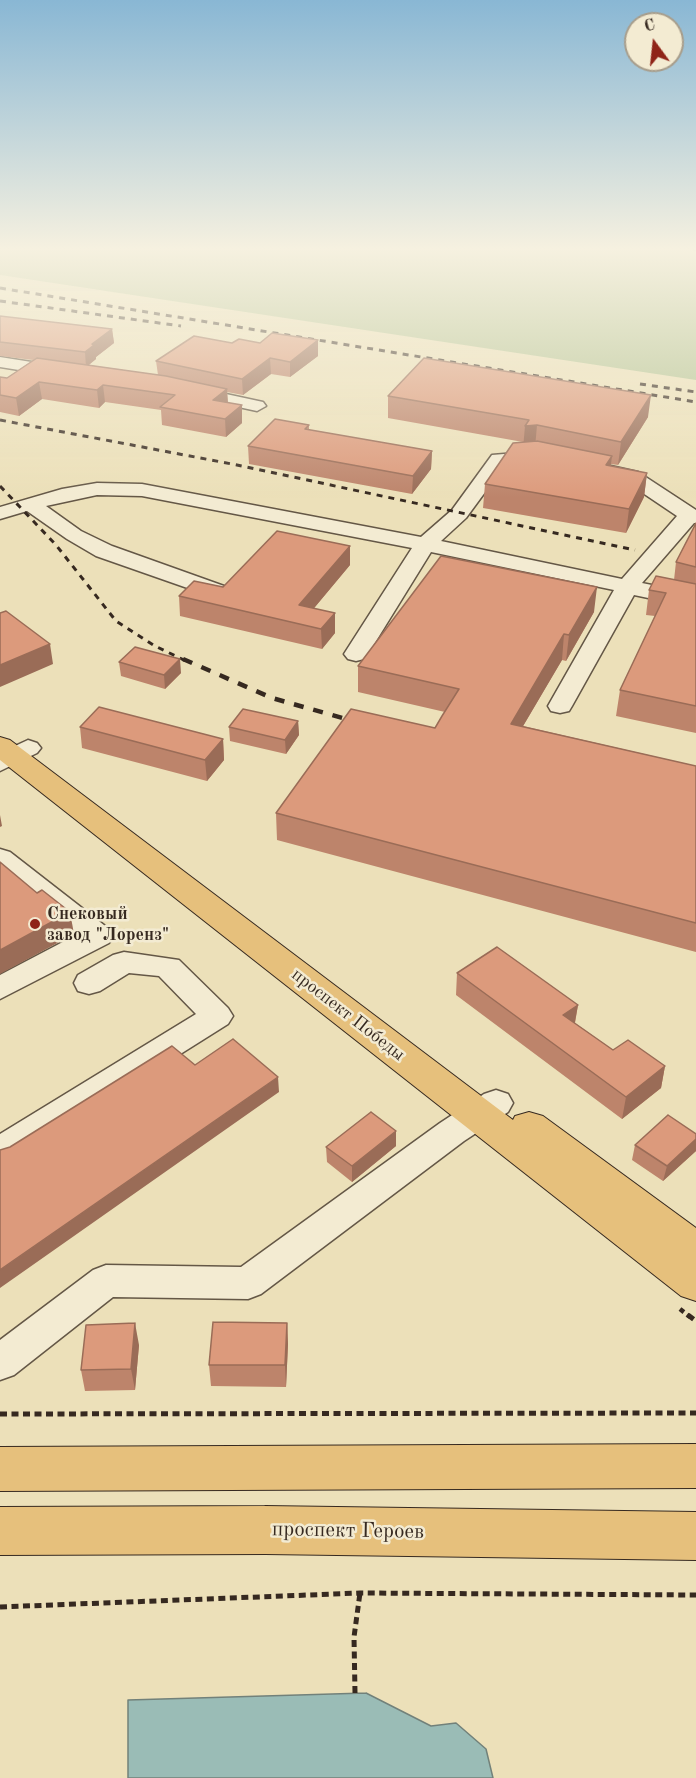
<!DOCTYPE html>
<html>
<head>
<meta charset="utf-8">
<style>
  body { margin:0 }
  #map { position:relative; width:696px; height:1778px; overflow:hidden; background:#ece0b9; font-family:"Old Standard TT",serif }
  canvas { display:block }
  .north { position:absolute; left:624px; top:12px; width:60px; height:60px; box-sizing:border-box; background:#f3ebd2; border:2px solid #a79d8b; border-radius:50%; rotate:345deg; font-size:16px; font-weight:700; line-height:24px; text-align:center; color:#362920 }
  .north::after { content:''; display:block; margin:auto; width:21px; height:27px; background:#8f2418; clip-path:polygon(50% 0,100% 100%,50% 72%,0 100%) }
</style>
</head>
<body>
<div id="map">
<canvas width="696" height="1778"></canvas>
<div class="north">С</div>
</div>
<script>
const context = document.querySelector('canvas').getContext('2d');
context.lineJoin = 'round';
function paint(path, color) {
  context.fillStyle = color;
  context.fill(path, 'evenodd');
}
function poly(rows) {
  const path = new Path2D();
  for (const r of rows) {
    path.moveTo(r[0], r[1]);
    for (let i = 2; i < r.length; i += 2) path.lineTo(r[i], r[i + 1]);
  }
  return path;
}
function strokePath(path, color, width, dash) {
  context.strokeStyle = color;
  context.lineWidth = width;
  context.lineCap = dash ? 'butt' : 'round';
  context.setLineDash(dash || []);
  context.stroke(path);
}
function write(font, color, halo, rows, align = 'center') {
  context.font = font + ' "Old Standard TT",serif';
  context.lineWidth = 5;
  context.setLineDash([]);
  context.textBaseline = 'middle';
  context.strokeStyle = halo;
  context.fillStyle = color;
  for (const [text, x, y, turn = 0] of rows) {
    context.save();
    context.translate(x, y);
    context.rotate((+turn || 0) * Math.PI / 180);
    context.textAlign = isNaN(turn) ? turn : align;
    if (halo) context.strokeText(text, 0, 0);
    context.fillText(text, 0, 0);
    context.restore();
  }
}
const green = poly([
  [0,249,696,249,696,380,0,275]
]);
const water = poly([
  [366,1693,431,1726,456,1723,486,1749,493,1778,128,1778,128,1700,366,1693]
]);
const pathFar1 = poly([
  [680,1309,690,1317]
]);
const path = poly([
  [688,1315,696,1321],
  [0,1414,696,1413],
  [0,1607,360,1593,696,1595],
  [355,1693,354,1637,360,1593]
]);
const minor = poly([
  [0,357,63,367,72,372,63,377,0,367,0,357],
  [189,386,263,402,266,406,257,411,183,395,180,391,189,386],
  [540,451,550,457,547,461,505,465,466,518,441,541,622,579,677,516,625,481,604,476,601,472,604,468,611,466,638,472,696,510,696,523,694,523,642,583,696,594,696,608,634,595,572,706,569,711,560,713,551,711,548,706,614,590,431,552,368,654,364,659,356,661,348,659,344,654,412,548,142,496,97,495,46,506,81,531,112,546,224,586,227,591,224,596,216,598,96,556,67,539,27,511,0,519,0,507,62,489,97,483,142,484,421,537,452,510,492,455,540,451],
  [28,740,37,743,41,748,37,753,0,771,0,753,28,740],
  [0,849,10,852,109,929,114,936,109,943,0,999,0,975,78,934,0,872,0,849],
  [124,952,179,960,228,1008,233,1016,228,1024,12,1160,0,1164,0,1134,196,1014,159,976,129,973,100,991,89,994,78,991,74,983,78,975,113,955,124,952],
  [496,1090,508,1094,513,1103,508,1112,464,1141,261,1294,248,1299,113,1297,14,1375,0,1380,0,1340,93,1270,106,1265,241,1267,440,1123,484,1094,496,1090]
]);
const major = poly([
  [0,737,10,740,513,1120,515,1116,529,1112,543,1116,696,1228,696,1301,681,1296,0,760,0,737],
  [696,1444,696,1488,0,1491,0,1447,696,1444],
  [265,1506,696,1512,696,1560,265,1554,0,1555,0,1507,265,1506]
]);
const railFar1 = poly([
  [693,249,696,250],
  [0,288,696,402],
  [0,301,181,326],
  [640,384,696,392],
  [0,420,232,464,635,550],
  [0,486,56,545,116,621,155,646,186,661]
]);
const rail = poly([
  [183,659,272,698,360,723]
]);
const wall = poly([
  [0,316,112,329,114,343,96,357,96,359,89,365,158,375,156,361,232,343,260,343,318,340,318,356,290,377,271,374,243,395,227,392,228,402,242,423,226,437,162,425,161,410,105,402,99,408,42,399,19,416,0,412,0,377,7,378,33,360,0,356],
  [388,396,648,417,618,465,611,464,611,466,647,473,644,497,626,533,483,508,485,484,523,442,388,418],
  [309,425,309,430,432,451,431,469,412,494,249,464,248,446],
  [696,523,696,733,616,716,620,690,655,616,646,615,649,590,674,580,676,562],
  [350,565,314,608,335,633,322,649,180,616,179,596,223,587],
  [594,612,566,661,562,660,523,726,696,766,696,952,277,840,276,813,435,728,445,712,358,692,358,666],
  [119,662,181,673,165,689,121,676],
  [298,721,299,735,286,754,230,741,229,727],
  [80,727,223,739,224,760,207,781,82,748],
  [457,973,578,1005,575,1023,613,1050,665,1066,661,1088,622,1119,456,995],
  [696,1134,696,1151,663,1181,632,1160,635,1145],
  [396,1146,352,1182,327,1162,326,1147],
  [287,1323,288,1344,286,1387,211,1386,209,1365],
  [139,1345,135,1390,85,1391,81,1370]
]);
const shadedWall = poly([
  [112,329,114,343,96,357,96,359,86,367,85,352,92,344],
  [318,340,318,356,290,377,290,362],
  [270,358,271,374,243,395,242,379],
  [39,382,42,399,19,416,16,398],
  [103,385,105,402,99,408,97,390],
  [227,389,228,407,213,400],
  [651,395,648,417,618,465,621,442],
  [242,405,242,423,226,437,225,419],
  [537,425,535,448,523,449,525,426],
  [432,451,431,469,412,494,413,476],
  [612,456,609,480,606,465],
  [647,473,644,497,626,533,629,509],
  [350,546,350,565,300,625,299,605],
  [597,587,594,612,566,661,569,635],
  [335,613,335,633,322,649,321,629],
  [564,634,562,660,509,750,511,724],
  [50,644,53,664,0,687,0,665],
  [180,659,181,673,165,689,164,675],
  [298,721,299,735,286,754,285,740],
  [223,739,224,760,207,781,205,760],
  [0,815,2,826,0,827],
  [70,912,74,934,0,974,0,950],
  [578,1005,574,1027,563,1015],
  [665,1066,661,1088,622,1119,626,1097],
  [278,1077,279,1092,0,1288,0,1270],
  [396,1131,396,1146,352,1182,352,1166],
  [696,1139,696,1151,663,1181,667,1166],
  [135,1323,139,1345,135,1390,131,1369],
  [287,1323,288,1344,286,1387,285,1365]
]);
const building = poly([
  [0,316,112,329,92,344,94,345,85,352,0,342,0,316],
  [272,333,318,340,290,362,270,358,242,379,156,361,194,336,232,343,239,339,260,343,272,333],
  [37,358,166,376,227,389,213,400,242,405,225,419,160,407,175,395,103,385,97,390,39,382,16,398,0,395,0,377,7,378,37,358],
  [424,358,651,395,621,442,537,425,525,426,529,420,388,396,424,358],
  [275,419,309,425,305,429,432,451,413,476,248,446,275,419],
  [537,441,612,456,606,465,647,473,629,509,485,484,513,443,537,441],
  [696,523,696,567,676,562,696,523],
  [277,531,350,546,299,605,335,613,321,629,179,596,194,581,223,587,277,531],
  [441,556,597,587,569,635,564,634,511,724,696,766,696,923,276,813,351,709,435,728,442,716,459,689,358,666,441,556],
  [656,576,696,584,696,706,620,690,666,593,649,590,656,576],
  [6,611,50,644,0,665,0,613,6,611],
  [135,647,180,659,164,675,119,662,135,647],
  [99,707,223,739,205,760,80,727,99,707],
  [243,709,298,721,285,740,229,727,243,709],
  [0,862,37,893,42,890,70,912,0,950,0,862],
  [497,947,578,1005,563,1015,613,1050,628,1040,665,1066,626,1097,457,973,497,947],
  [233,1039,278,1077,0,1270,0,1150,10,1147,172,1046,195,1065,233,1039],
  [371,1112,396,1131,352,1166,326,1147,371,1112],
  [668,1115,696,1134,696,1139,667,1166,635,1145,668,1115],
  [213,1322,287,1323,285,1365,209,1365,213,1322],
  [135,1323,131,1369,81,1370,86,1325,135,1323]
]);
const markers = [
  [35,924,6,"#8f2418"]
];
const poiNames = [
  ["Снековый",47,914],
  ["завод \"Лоренз\"",47,935]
];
const streetNames = [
  ["проспект Победы",348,1015,38]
];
const nearStreetnames = [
  ["проспект Героев",348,1531,1]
];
paint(green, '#b3c393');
paint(water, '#9abcb6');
strokePath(water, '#72817a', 1.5);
strokePath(minor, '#645746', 3);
strokePath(major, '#362920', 2);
strokePath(pathFar1, '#362920', 4.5, [5, 4]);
strokePath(path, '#362920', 5, [7, 4.5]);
paint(minor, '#f3ebd2');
paint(major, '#e6c07c');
strokePath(railFar1, '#362920', 3, [6, 6]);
strokePath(rail, '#362920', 4.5, [10, 10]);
paint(wall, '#bd846b');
paint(shadedWall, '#9a6c57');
paint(building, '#dc9a7c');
strokePath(building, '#9a6c57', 1.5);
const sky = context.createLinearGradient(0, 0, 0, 498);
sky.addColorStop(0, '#89b7d4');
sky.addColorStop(0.5, '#f6f1e0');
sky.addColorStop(1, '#f6f1e000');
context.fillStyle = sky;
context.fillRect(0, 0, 696, 498);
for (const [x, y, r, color] of markers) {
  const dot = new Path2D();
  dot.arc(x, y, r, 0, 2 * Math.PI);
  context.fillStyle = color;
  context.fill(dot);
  strokePath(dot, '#f3ebd2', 2);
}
write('bold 18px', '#362920', '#f3ebd2', poiNames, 'left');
write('18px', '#362920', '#f3ebd2', streetNames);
write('21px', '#362920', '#f3ebd2', nearStreetnames);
</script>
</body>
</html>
